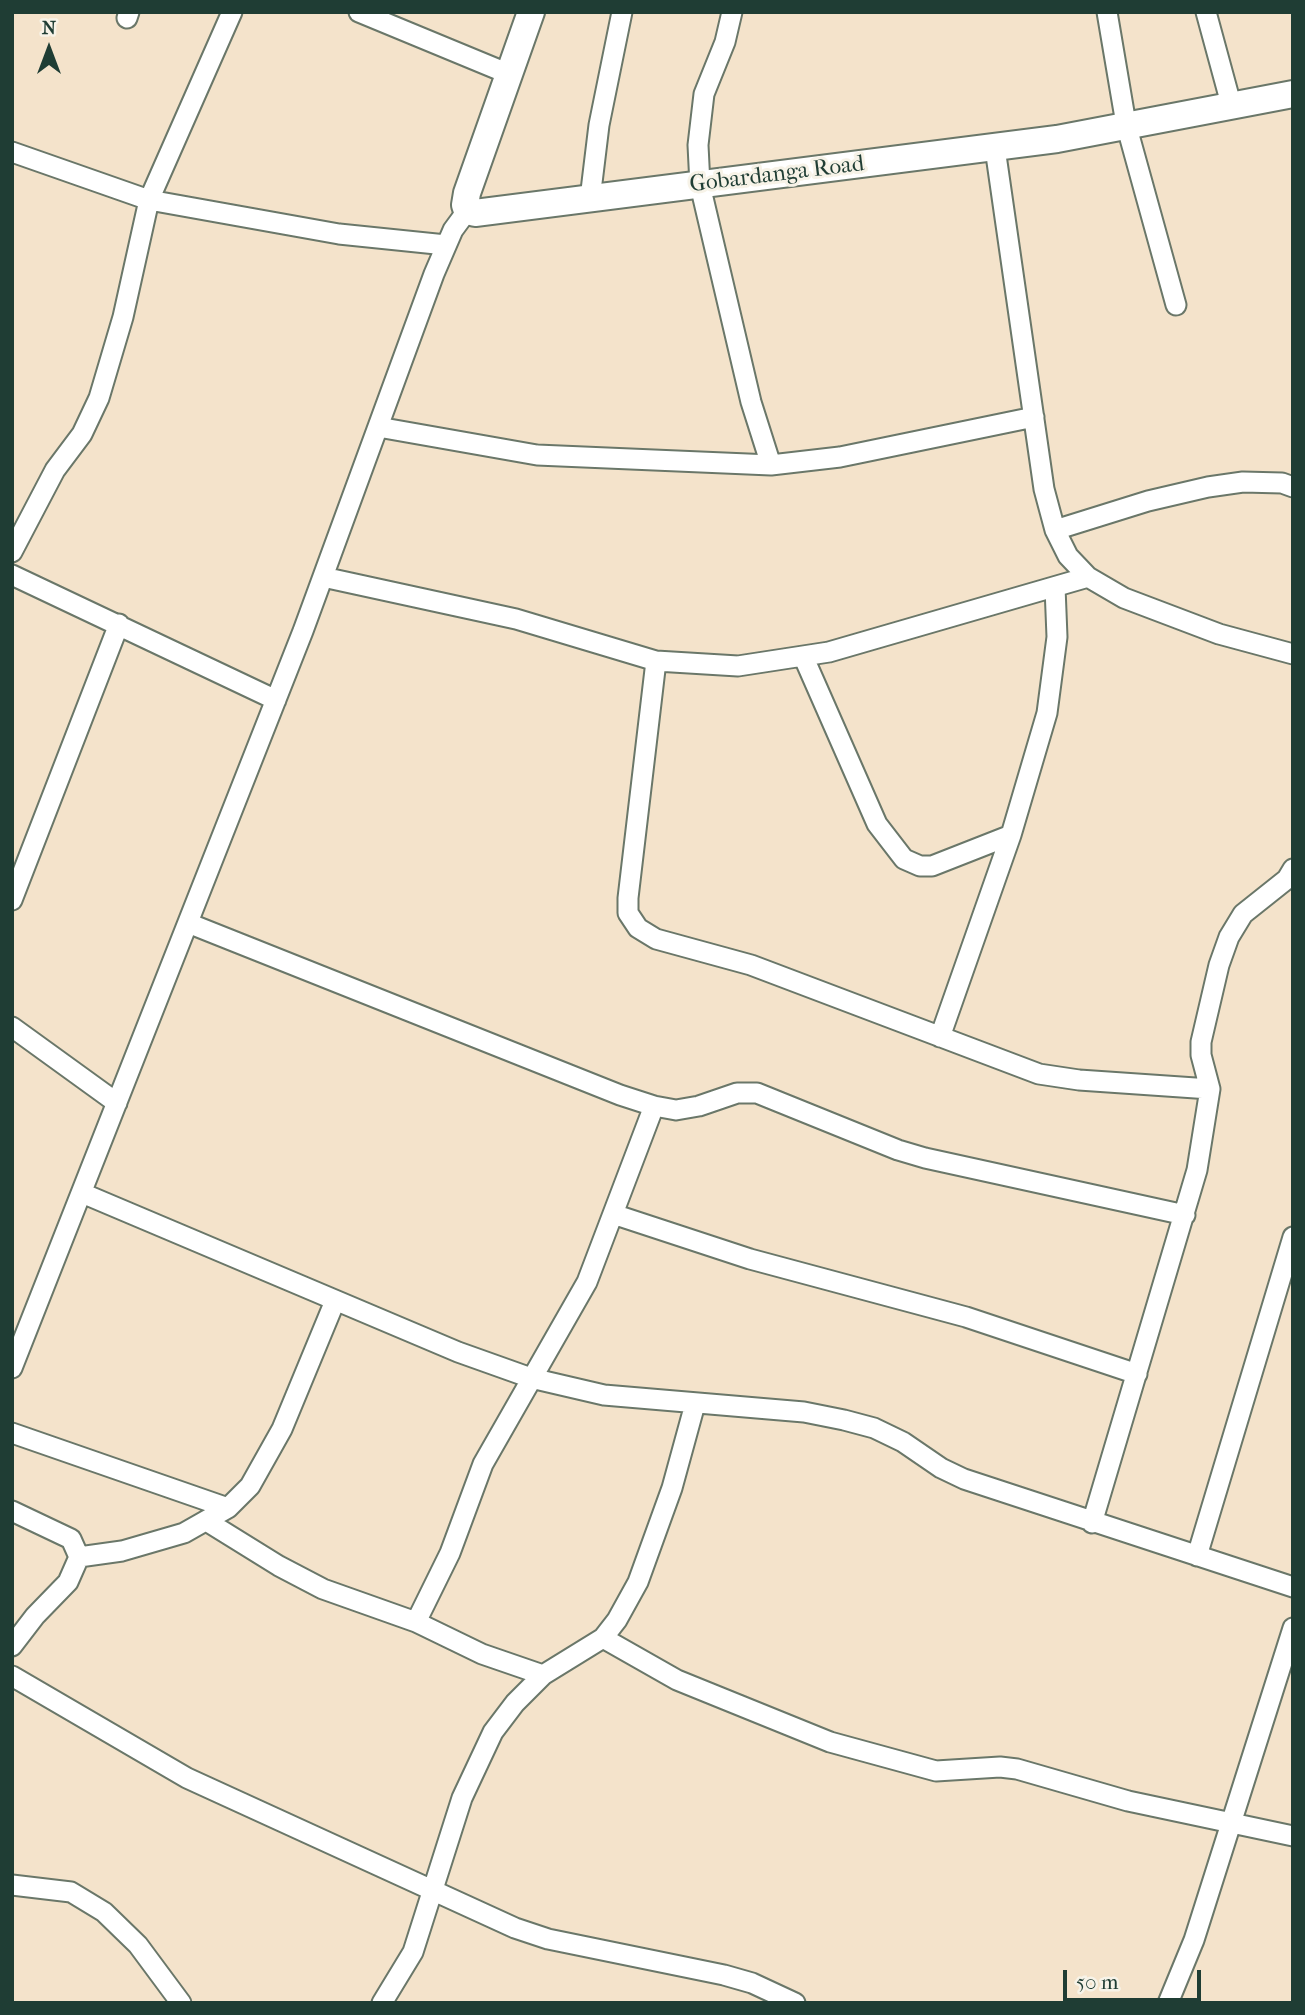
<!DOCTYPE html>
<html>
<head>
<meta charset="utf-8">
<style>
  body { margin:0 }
  #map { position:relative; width:1305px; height:2015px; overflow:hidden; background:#f4e3cb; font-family:"IM FELL French Canon",serif }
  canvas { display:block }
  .frame { position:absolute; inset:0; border:14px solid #1f3d34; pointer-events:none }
  .north { position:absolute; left:14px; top:14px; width:70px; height:70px; -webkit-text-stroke:5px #f7f3e8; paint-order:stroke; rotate:0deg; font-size:19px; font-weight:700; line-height:28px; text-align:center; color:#1f3d34 }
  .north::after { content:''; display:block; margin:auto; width:24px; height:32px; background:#1f3d34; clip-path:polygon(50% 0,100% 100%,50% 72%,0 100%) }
  .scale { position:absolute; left:1063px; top:1970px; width:138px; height:32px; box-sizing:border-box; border:4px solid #1f3d34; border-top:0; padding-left:9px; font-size:21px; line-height:24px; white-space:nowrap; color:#1f3d34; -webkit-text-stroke:5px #f7f3e8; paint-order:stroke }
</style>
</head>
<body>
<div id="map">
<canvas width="1305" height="2015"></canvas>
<div class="frame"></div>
<div class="north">N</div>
<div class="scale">50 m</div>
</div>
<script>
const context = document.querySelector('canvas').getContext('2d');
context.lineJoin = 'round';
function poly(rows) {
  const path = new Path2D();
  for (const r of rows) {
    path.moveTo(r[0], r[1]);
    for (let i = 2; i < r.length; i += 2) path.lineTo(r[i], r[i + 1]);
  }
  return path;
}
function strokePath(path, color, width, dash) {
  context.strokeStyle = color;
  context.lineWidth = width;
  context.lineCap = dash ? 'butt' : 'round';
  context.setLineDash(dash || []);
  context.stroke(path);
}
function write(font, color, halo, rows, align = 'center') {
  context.font = font + ' "IM FELL French Canon",serif';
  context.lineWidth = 6;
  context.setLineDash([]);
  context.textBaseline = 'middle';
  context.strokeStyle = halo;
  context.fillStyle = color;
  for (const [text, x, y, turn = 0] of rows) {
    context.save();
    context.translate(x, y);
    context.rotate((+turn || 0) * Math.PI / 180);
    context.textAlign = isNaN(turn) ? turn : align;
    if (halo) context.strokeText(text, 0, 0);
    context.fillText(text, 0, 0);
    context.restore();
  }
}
const minor = poly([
  [359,12,509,74],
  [732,12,725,42,704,94,698,145,700,185,751,402,771,465],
  [1107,12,1126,124,1176,305],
  [1206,12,1231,104],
  [127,18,129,12],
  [995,148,1044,489,1055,530,1068,556,1088,577,1124,598,1219,634,1293,654],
  [12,152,149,200,339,234,446,245],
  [590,199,599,125,622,12],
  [378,427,537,455,771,465,840,457,1034,417],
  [1055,530,1148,501,1208,487,1243,482,1282,483,1293,487],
  [12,552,55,470,82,434,99,398,123,317,149,200,232,12],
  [12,575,276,700],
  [323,577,516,619,656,661,738,666,829,652,1088,577],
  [804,658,877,824,904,859,920,866,932,866,1011,835],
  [656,661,628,898,628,913,638,928,656,939,751,965,1039,1074,1079,1080,1210,1089],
  [12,900,119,624],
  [188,923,620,1095,654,1106,676,1110,699,1106,737,1093,757,1093,898,1150,925,1158,1185,1215],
  [12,1027,117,1103],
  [940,1037,1011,835,1047,713,1057,637,1055,587],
  [82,1193,458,1352,531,1378,604,1395,804,1412,844,1420,874,1428,903,1442,941,1468,964,1479,1293,1587],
  [613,1214,750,1259,966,1317,1137,1374],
  [12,1368,303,631,434,274,453,230,467,211],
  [12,1433,228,1508],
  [12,1511,71,1539,79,1557,68,1582,35,1616,12,1646],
  [208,1522,279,1566,323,1589,416,1622,482,1654,543,1675],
  [1092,1523,1197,1170,1210,1089,1201,1055,1201,1042,1219,965,1229,937,1243,914,1287,879,1293,869],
  [1197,1556,1293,1237],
  [79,1557,122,1551,184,1533,228,1508,250,1486,282,1429,335,1301],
  [416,1622,450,1553,483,1464,587,1282,654,1106],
  [603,1638,677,1680,830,1742,936,1771,1000,1767,1017,1769,1128,1801,1293,1836],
  [12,1676,187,1778,515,1928,548,1939,724,1975,752,1983,795,2003],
  [12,1885,71,1892,104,1912,138,1945,181,2003],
  [382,2003,413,1952,462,1798,493,1732,515,1703,543,1675,603,1638,617,1620,638,1582,672,1488,695,1404],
  [1168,2003,1194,1940,1293,1628]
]);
const major = poly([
  [531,12,467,193,465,205,467,211,475,213,1057,139,1293,94]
]);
const streetNames = [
  ["Gobardanga Road",777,175,-7]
];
strokePath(minor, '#6a7769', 23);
strokePath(major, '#6a7769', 30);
strokePath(minor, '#fff', 19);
strokePath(major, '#fff', 26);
write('23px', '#1f3d34', '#f7f3e8', streetNames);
</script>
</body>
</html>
